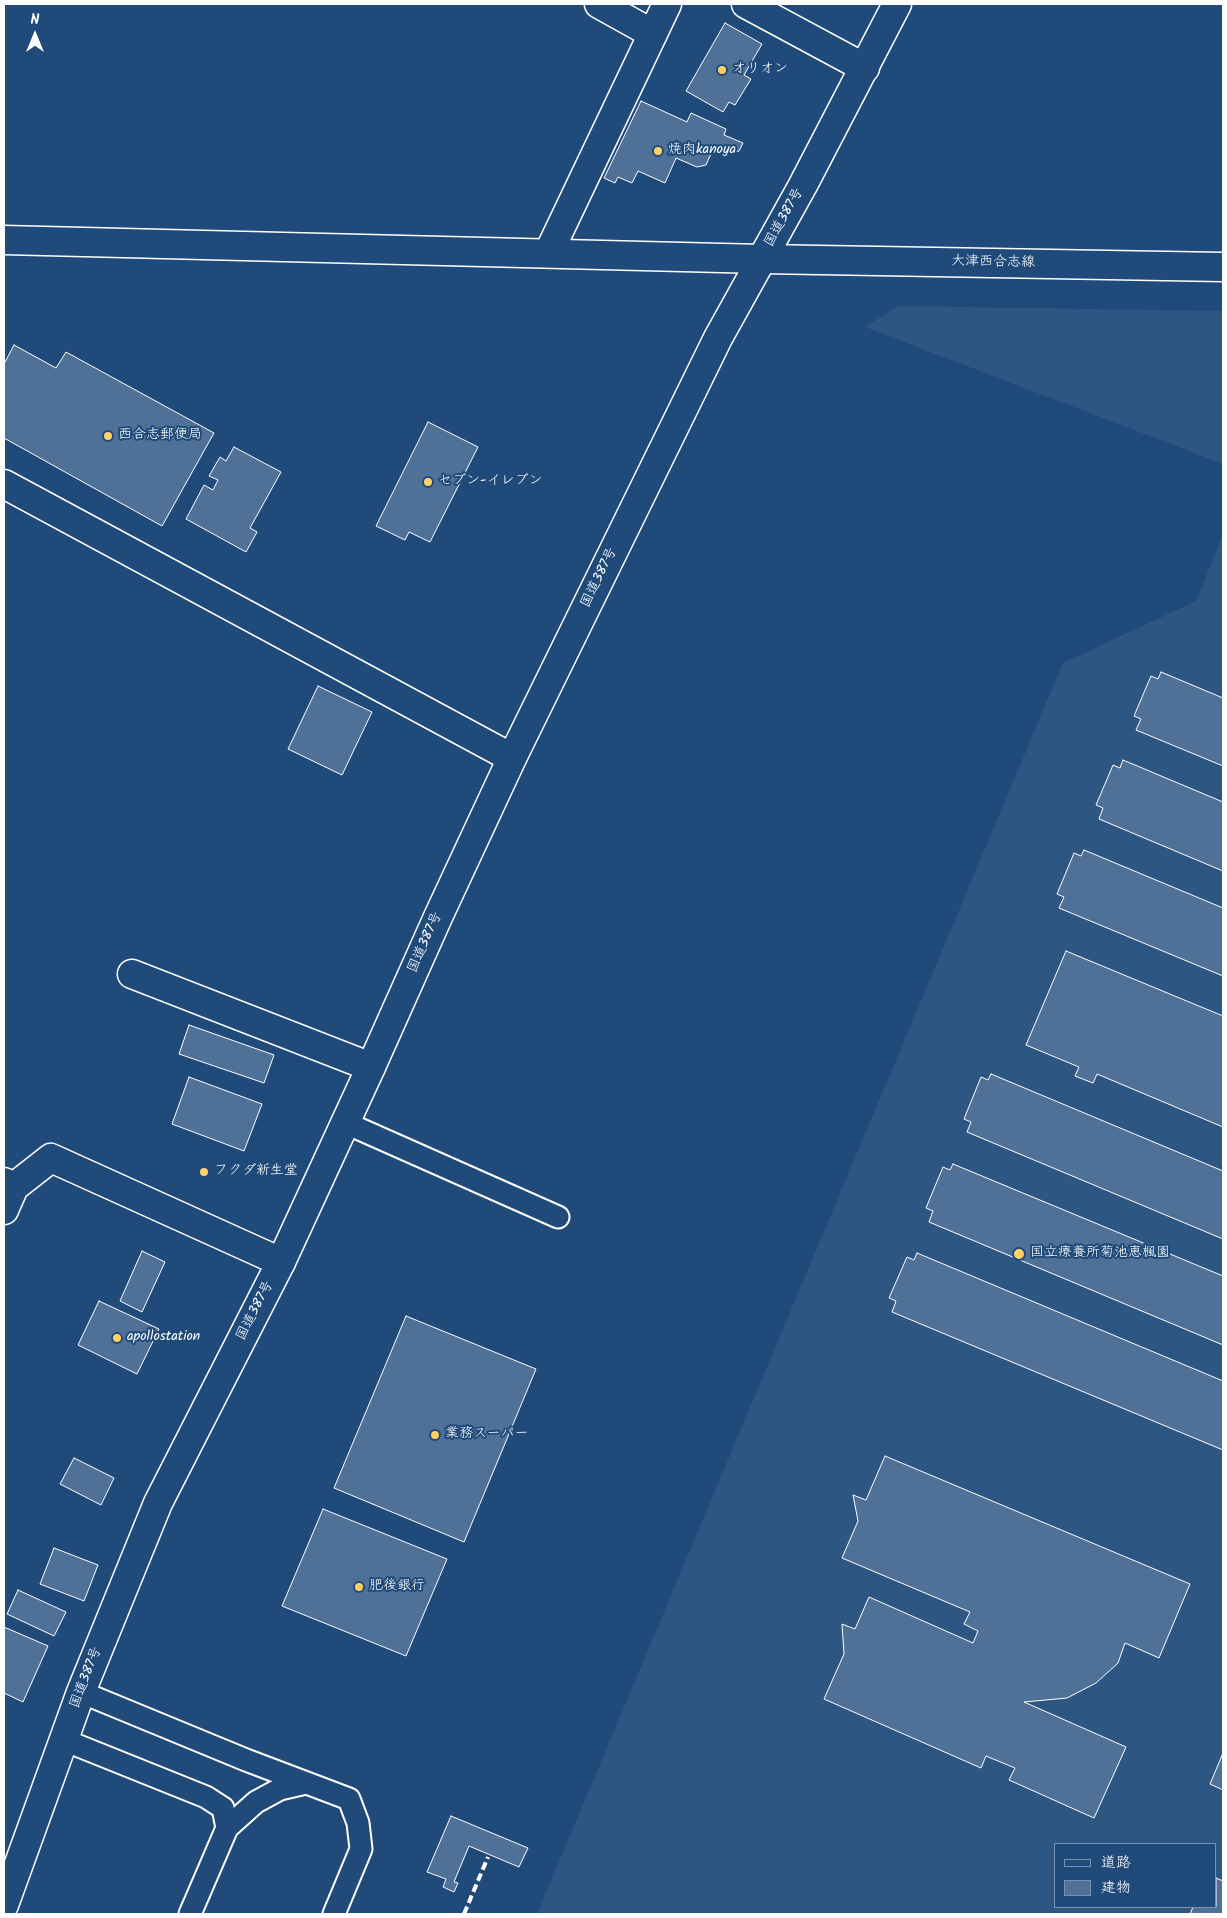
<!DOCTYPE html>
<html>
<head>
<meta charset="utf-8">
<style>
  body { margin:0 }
  #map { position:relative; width:1227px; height:1918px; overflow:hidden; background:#1f4a7a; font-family:Kalam,"Klee One",sans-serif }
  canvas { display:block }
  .frame { position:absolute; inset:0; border:5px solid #fff; pointer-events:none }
  .legend { position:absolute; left:1054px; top:1843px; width:162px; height:65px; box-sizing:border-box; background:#1f4a7a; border:1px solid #7992af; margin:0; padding:6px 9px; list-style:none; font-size:15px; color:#fff }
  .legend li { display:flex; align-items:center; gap:10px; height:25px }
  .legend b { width:25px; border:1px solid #7992af }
  .north { position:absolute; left:10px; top:10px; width:50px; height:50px; -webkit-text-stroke:4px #1f4a7a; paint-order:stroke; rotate:0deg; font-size:14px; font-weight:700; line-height:20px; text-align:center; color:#fff }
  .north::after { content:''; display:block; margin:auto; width:18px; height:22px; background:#fff; clip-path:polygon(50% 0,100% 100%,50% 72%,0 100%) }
</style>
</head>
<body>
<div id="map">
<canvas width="1227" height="1918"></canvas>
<div class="frame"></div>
<ul class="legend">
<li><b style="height:6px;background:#1f4a7a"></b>道路</li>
<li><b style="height:14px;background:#507197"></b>建物</li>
</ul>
<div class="north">N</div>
</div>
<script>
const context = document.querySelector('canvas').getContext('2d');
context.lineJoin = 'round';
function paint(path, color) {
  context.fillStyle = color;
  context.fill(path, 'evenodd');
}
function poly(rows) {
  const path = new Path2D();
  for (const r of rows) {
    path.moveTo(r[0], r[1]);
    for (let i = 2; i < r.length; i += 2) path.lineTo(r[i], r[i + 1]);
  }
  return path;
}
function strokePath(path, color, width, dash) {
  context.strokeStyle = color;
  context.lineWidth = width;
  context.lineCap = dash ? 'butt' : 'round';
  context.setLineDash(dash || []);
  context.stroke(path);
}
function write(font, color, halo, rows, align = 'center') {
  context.font = font + ' Kalam,"Klee One",sans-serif';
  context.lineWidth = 4;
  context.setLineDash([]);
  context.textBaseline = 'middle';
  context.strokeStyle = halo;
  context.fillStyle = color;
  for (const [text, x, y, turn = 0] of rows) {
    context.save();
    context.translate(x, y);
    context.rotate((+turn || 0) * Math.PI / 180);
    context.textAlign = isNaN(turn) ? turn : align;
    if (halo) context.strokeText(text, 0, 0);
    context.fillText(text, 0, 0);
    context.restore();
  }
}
const built = poly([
  [898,306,1223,311,1223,464,865,327],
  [1223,535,1223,1914,537,1914,1063,663,1196,601],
  [1056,1844,1216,1844,1216,1907,1056,1907]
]);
const building = poly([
  [725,23,762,44,744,75,751,79,735,105,729,102,723,112,686,91,725,23],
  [641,101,687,122,691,113,726,129,724,135,743,143,739,151,728,153,714,147,706,165,697,167,676,158,665,183,638,171,632,183,618,177,615,183,604,178,641,101],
  [14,345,56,368,66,352,214,433,162,526,4,438,4,364,14,345],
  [428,422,478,447,430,542,409,532,405,540,376,526,428,422],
  [234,447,281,472,250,528,257,532,246,552,186,519,204,485,213,490,218,480,209,476,220,457,226,461,234,447],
  [1161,672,1223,698,1223,766,1136,730,1141,719,1134,716,1151,676,1158,679,1161,672],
  [318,686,372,712,342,775,288,749,318,686],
  [1123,760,1223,802,1223,871,1099,819,1103,808,1096,805,1113,765,1120,768,1123,760],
  [1084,850,1223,908,1223,976,1059,908,1064,897,1057,894,1074,853,1081,856,1084,850],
  [1066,951,1223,1016,1223,1127,1097,1074,1093,1083,1075,1076,1079,1067,1026,1045,1066,951],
  [189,1025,274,1055,264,1083,179,1054,189,1025],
  [991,1074,1223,1171,1223,1239,967,1132,971,1122,964,1119,981,1077,988,1080,991,1074],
  [189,1077,262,1104,244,1151,172,1124,189,1077],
  [953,1164,1223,1276,1223,1345,929,1222,933,1211,926,1208,943,1167,950,1170,953,1164],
  [142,1251,165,1262,142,1312,120,1301,142,1251],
  [917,1253,1223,1381,1223,1450,892,1312,896,1301,889,1298,907,1257,914,1260,917,1253],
  [99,1301,159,1329,137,1374,78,1345,99,1301],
  [406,1316,536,1369,464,1542,334,1488,406,1316],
  [885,1456,1190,1584,1159,1658,1125,1643,1118,1663,1096,1683,1067,1698,1024,1702,1126,1747,1094,1818,1009,1780,1015,1768,986,1756,981,1768,824,1699,844,1654,842,1624,855,1629,869,1597,973,1643,978,1631,964,1624,970,1612,842,1558,858,1521,853,1495,866,1500,885,1456],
  [74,1458,114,1478,101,1505,60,1484,74,1458],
  [323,1509,447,1559,406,1656,282,1606,323,1509],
  [54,1548,98,1565,84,1601,40,1584,54,1548],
  [18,1590,66,1612,54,1636,7,1614,18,1590],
  [4,1627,48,1646,23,1702,4,1693,4,1627],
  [1223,1753,1223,1790,1210,1784,1223,1753],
  [451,1816,528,1848,519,1867,469,1846,454,1882,458,1883,454,1892,443,1887,446,1879,427,1872,451,1816],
  [1216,1878,1223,1881,1223,1914,1190,1914,1193,1907,1216,1907,1216,1878]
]);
const lane = poly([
  [346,1123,558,1217],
  [81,1692,246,1760,349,1799,358,1823,361,1849,334,1914],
  [64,1740,206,1797,223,1808,227,1828,190,1914],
  [227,1828,256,1802,280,1789,306,1783]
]);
const street = poly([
  [599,4,653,34],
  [746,4,865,68],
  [549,252,667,4],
  [4,484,512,758],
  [132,974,371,1067],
  [4,1182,14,1187,51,1158,281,1262],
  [4,1210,14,1187]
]);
const secondary = poly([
  [4,240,762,259,1223,267]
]);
const highway = poly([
  [4,1905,81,1692,158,1503,281,1262,371,1067,438,917,512,758,718,338,803,185,897,4]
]);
const rail = poly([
  [464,1914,488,1857]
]);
const markers = [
  [722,70,5,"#ffd166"],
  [658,151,5,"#ffd166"],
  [108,436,5,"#ffd166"],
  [428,482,5,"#ffd166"],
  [204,1172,5,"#ffd166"],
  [1019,1254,6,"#ffd166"],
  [117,1338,5,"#ffd166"],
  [435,1435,5,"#ffd166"],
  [359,1587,5,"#ffd166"]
];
const poiNames = [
  ["オリオン",732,70],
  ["焼肉kanoya",668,151],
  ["西合志郵便局",118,436],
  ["セブン-イレブン",438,482],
  ["フクダ新生堂",214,1172],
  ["国立療養所菊池恵楓園",1030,1254],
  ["apollostation",127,1338],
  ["業務スーパー",445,1435],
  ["肥後銀行",369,1587]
];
const streetNames = [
  ["国道387号",785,218,-61],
  ["大津西合志線",993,263,1],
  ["国道387号",600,578,-64],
  ["国道387号",426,943,-66],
  ["国道387号",256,1311,-63],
  ["国道387号",87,1678,-69]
];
paint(built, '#2e5683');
paint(building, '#507197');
strokePath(building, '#fff', 1);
strokePath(lane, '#fff', 25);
strokePath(street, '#fff', 31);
strokePath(secondary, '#fff', 31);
strokePath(highway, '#fff', 31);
strokePath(lane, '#1f4a7a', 21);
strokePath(street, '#1f4a7a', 28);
strokePath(secondary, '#1f4a7a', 28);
strokePath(highway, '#1f4a7a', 28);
strokePath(rail, '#fff', 4, [8, 4]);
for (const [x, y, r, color] of markers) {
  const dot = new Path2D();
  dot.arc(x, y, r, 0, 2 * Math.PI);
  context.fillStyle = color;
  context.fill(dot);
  strokePath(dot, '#1f4a7a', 2);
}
write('14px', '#fff', '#1f4a7a', poiNames, 'left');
write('14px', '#fff', '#1f4a7a', streetNames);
</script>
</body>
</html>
